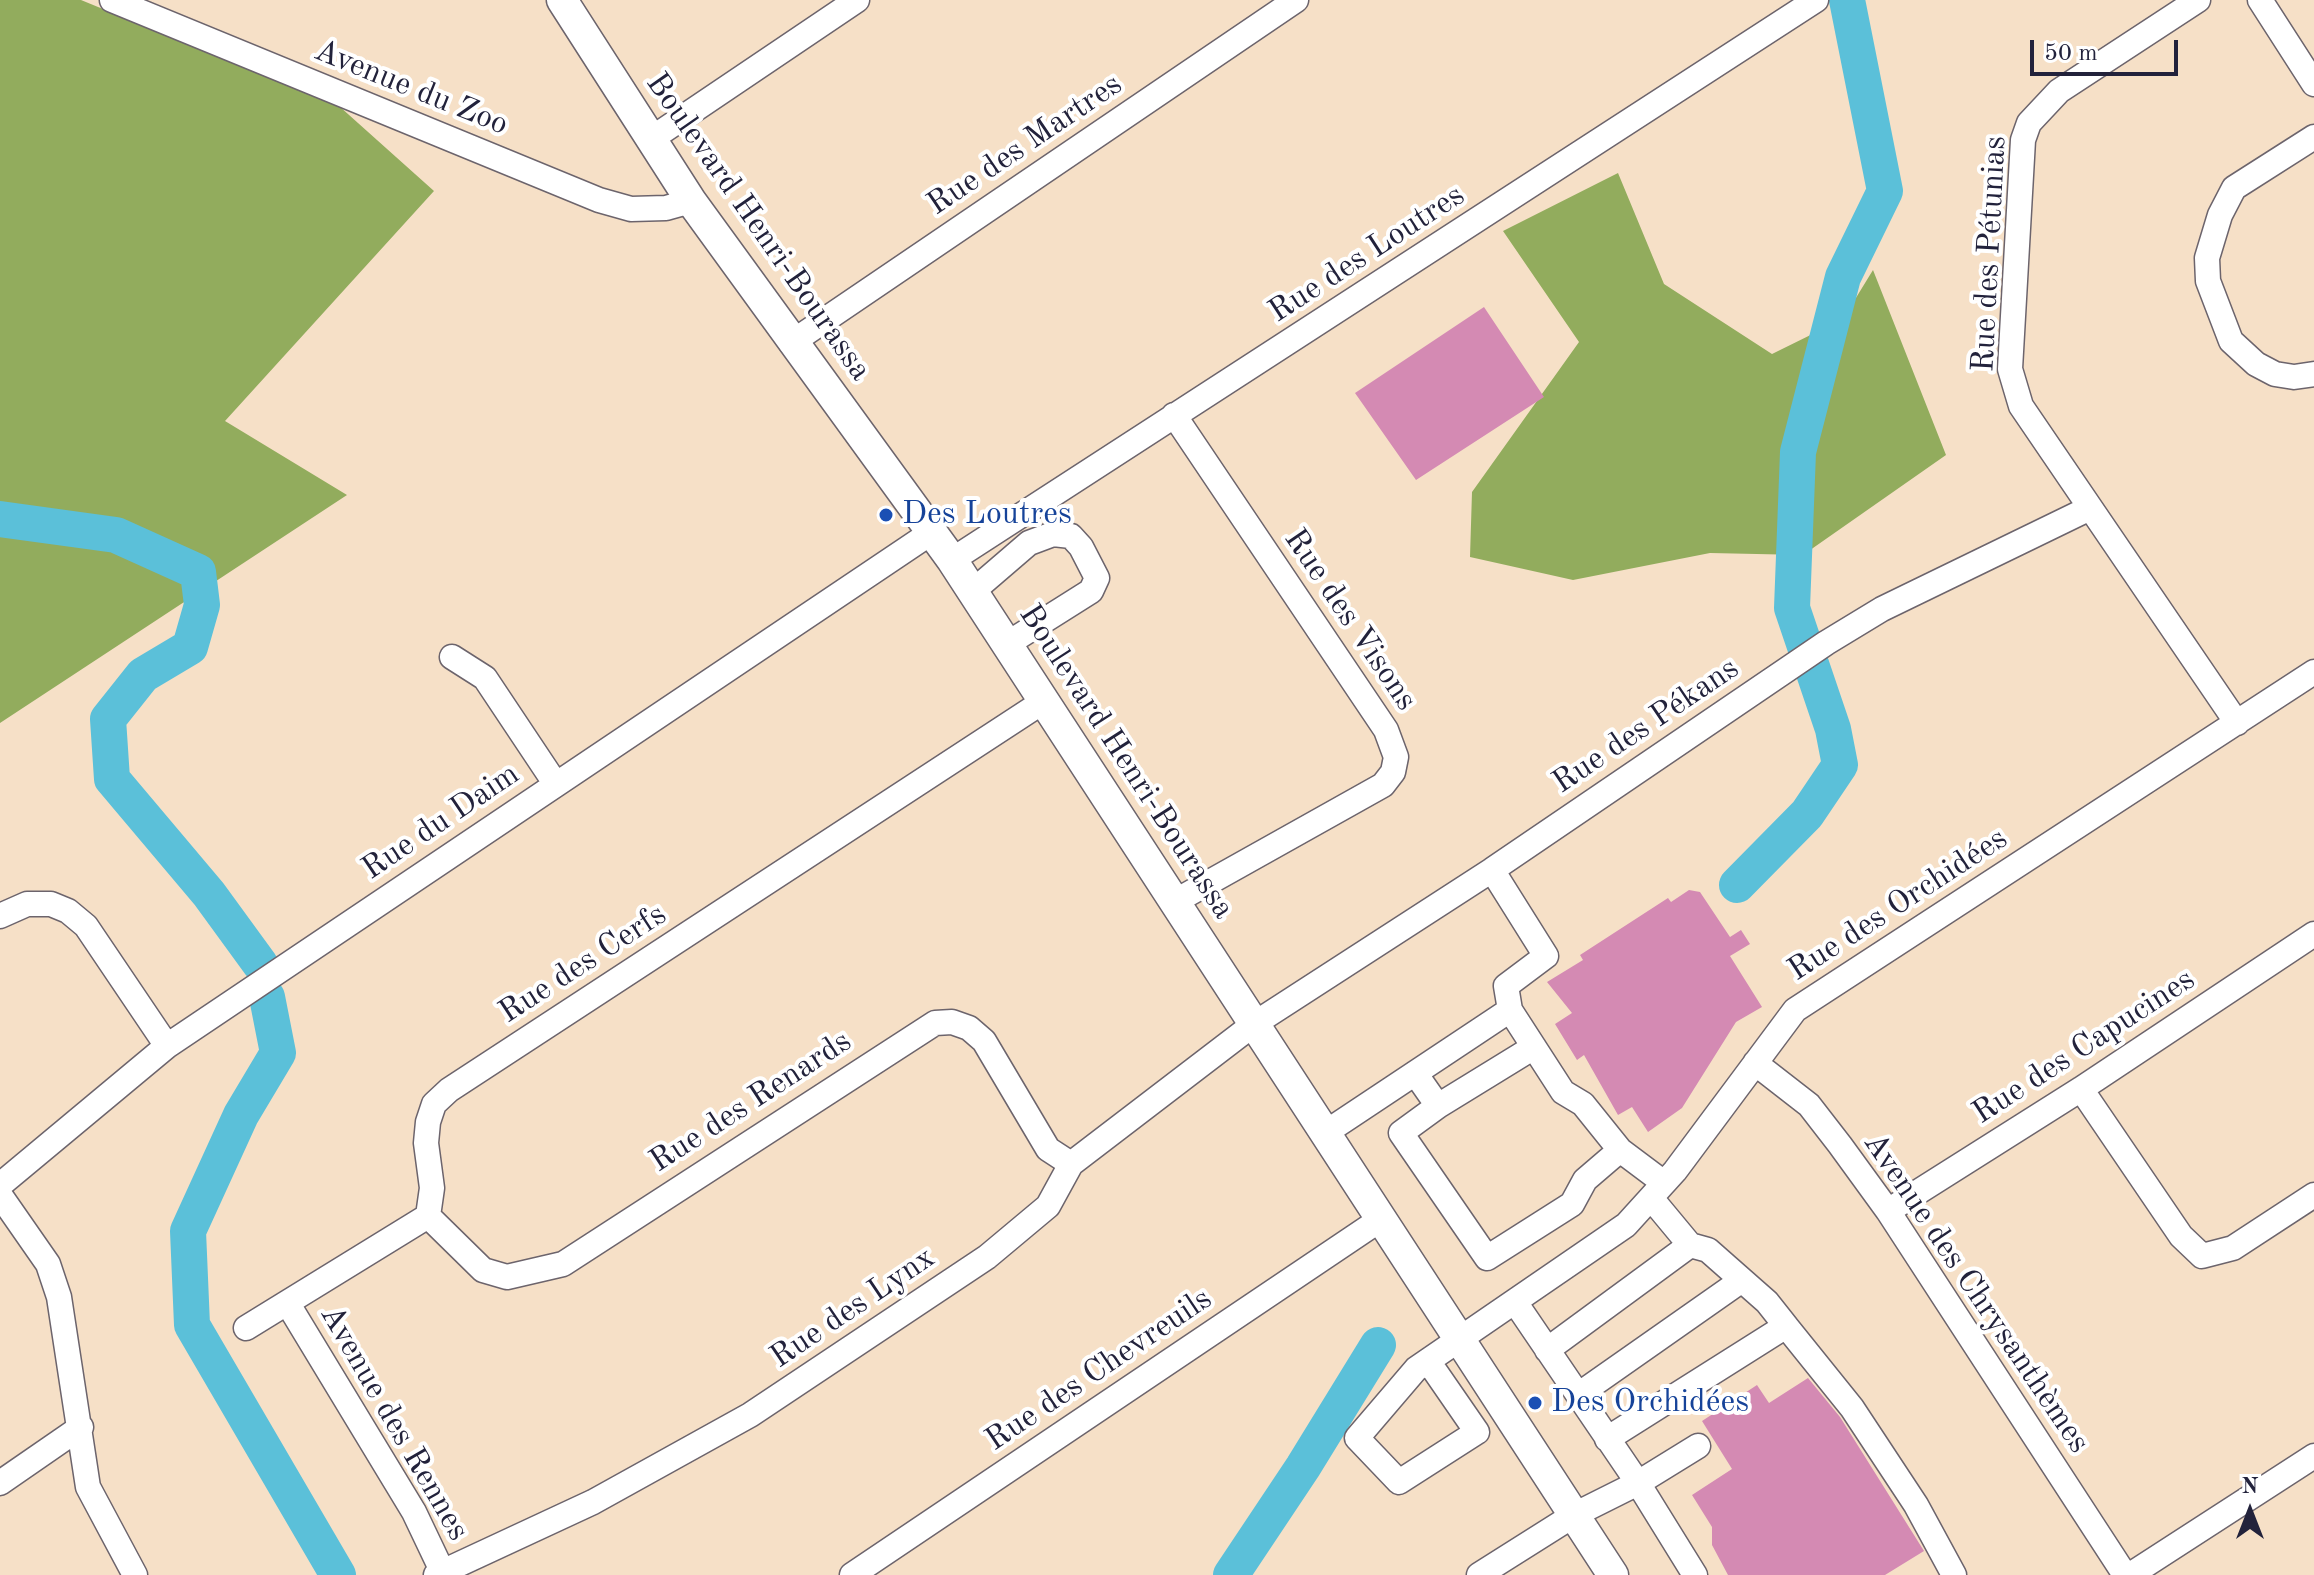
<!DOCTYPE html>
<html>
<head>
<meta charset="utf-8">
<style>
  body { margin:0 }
  #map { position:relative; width:2314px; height:1575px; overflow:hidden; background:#f6e0c7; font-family:"Old Standard TT",serif }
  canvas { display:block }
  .north { position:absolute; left:2210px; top:1471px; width:80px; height:80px; -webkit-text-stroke:6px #fff; paint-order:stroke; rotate:0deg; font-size:22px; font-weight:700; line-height:32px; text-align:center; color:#22223b }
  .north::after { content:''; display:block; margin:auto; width:28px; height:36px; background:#22223b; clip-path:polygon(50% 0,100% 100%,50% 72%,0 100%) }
  .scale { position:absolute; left:2030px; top:40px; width:148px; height:36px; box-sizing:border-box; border:4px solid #22223b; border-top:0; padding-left:10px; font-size:24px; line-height:28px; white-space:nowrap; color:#22223b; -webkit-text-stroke:6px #fff; paint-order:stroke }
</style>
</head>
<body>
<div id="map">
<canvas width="2314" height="1575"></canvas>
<div class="north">N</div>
<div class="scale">50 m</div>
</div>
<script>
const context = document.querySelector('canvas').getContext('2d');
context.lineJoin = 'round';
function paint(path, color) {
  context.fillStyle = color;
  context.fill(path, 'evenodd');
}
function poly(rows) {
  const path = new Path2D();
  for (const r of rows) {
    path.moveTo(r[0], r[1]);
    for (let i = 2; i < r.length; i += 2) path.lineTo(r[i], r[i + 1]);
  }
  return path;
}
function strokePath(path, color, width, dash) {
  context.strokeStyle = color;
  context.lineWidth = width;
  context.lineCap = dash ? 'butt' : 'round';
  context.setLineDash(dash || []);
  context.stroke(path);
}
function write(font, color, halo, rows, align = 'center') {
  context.font = font + ' "Old Standard TT",serif';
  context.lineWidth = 8;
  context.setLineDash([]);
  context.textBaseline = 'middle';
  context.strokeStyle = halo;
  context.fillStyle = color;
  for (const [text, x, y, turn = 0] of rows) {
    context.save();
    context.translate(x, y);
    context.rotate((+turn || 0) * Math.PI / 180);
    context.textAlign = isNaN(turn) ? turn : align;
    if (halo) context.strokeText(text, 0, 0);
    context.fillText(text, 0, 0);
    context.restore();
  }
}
const forest = poly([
  [0,0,81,0,339,106,434,191,225,421,347,495,0,723],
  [1618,173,1664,284,1772,354,1843,319,1873,270,1946,455,1803,555,1710,553,1573,580,1470,557,1472,492,1579,342,1503,231]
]);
const river = poly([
  [0,519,116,535,198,572,202,605,190,647,143,675,108,719,112,779,209,894,260,964],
  [1737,885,1807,814,1840,765,1833,729,1792,608,1798,452,1843,277,1885,191,1847,0],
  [267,997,278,1053,241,1115,188,1231,192,1325,338,1575],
  [1231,1575,1303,1467,1378,1345]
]);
const building = poly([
  [1484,307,1544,397,1416,480,1355,393],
  [1689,890,1700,892,1730,937,1741,930,1750,944,1730,956,1762,1007,1736,1022,1682,1108,1648,1132,1632,1107,1618,1115,1584,1055,1577,1060,1555,1024,1572,1013,1547,982,1583,960,1580,955,1668,898,1671,902],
  [1808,1378,1840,1417,1924,1551,1885,1575,1728,1575,1712,1545,1712,1527,1692,1495,1732,1469,1702,1421,1757,1385,1769,1403]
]);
const minor = poly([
  [112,0,599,200,631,209,666,208,691,201],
  [2198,0,2059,91,2029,123,2023,140,2010,369,2021,406,2237,723],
  [2260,0,2314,84],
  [2314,137,2234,188,2220,215,2207,258,2208,281,2231,341,2256,364,2275,374,2294,377,2314,374],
  [651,139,857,0],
  [791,343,1296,0],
  [1174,415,1386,730,1396,757,1393,772,1383,785,1174,902],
  [952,560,1816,0],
  [972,592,1029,543,1053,534,1071,536,1081,547,1097,578,1091,591,1007,644],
  [452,657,485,678,555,783],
  [1492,870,1546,956,1506,986,1510,1010],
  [0,916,27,904,51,904,68,911,86,926,167,1046],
  [1755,1063,1809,1105,1840,1145,1888,1211,2125,1575],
  [1415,1073,1438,1106,1534,1047],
  [2081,1089,2181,1236,2202,1256,2233,1248,2314,1195],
  [1438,1106,1401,1133,1487,1258,1572,1204,1585,1180,1620,1150],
  [1325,1133,1510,1010,1563,1092,1583,1104,1620,1150,1664,1183],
  [0,1185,167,1046,932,532],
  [0,1195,48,1264,59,1297,88,1487,135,1575],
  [1888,1211,2081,1089,2314,934],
  [428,1216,483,1270,507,1277,563,1264,935,1023,952,1022,969,1028,984,1041,1048,1149,1071,1164],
  [288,1304,414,1512,444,1575],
  [1786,1326,1852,1408,1916,1505,1954,1575],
  [246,1328,428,1216,432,1188,426,1143,428,1122,434,1104,449,1090,1044,701],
  [1547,1350,1690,1245,1651,1198],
  [1428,1361,1477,1432,1399,1482,1357,1438,1416,1369,1626,1225,1675,1171,1795,1010,2314,672],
  [1578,1395,1742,1280],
  [1607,1439,1786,1326,1767,1302,1708,1250,1690,1245],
  [0,1483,81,1427],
  [436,1575,593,1502,750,1415,987,1257,1048,1206,1071,1164,1254,1024,1492,870,1826,643,1882,609,2090,508],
  [852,1575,1381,1219],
  [1479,1575,1574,1515,1638,1483,1515,1302],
  [1695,1575,1638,1483,1698,1446],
  [2130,1575,2314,1456]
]);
const major = poly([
  [562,0,691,201,952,560,1613,1575]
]);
const markers = [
  [886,515,8,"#1a4fb4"],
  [1535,1403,8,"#1a4fb4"]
];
const streetNames = [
  ["Avenue du Zoo",411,88,22],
  ["Rue des Martres",1025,145,-34],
  ["Boulevard Henri-Bourassa",758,227,55],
  ["Rue des Loutres",1367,254,-33],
  ["Rue des Pétunias",1990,254,-87],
  ["Rue des Visons",1350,620,56],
  ["Rue des Pékans",1646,726,-34],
  ["Boulevard Henri-Bourassa",1126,762,57],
  ["Rue du Daim",441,822,-34],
  ["Rue des Orchidées",1898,905,-33],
  ["Rue des Cerfs",583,964,-33],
  ["Rue des Capucines",2084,1047,-33],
  ["Rue des Renards",751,1102,-33],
  ["Avenue des Chrysanthèmes",1976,1293,56],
  ["Rue des Lynx",853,1308,-34],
  ["Rue des Chevreuils",1099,1370,-34],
  ["Avenue des Rennes",394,1423,60]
];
const transitNames = [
  ["Des Loutres",902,515],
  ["Des Orchidées",1551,1403]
];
paint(forest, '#92ac5d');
strokePath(river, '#5bc0d9', 36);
paint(building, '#d48ab3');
strokePath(minor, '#6c646c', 27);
strokePath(major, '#6c646c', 33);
strokePath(minor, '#fff', 24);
strokePath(major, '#fff', 30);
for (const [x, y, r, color] of markers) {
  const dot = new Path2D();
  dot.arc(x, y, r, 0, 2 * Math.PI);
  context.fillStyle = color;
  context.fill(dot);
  strokePath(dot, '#fff', 3);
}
write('32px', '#22223b', '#fff', streetNames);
write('32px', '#164399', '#fff', transitNames, 'left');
</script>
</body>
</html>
